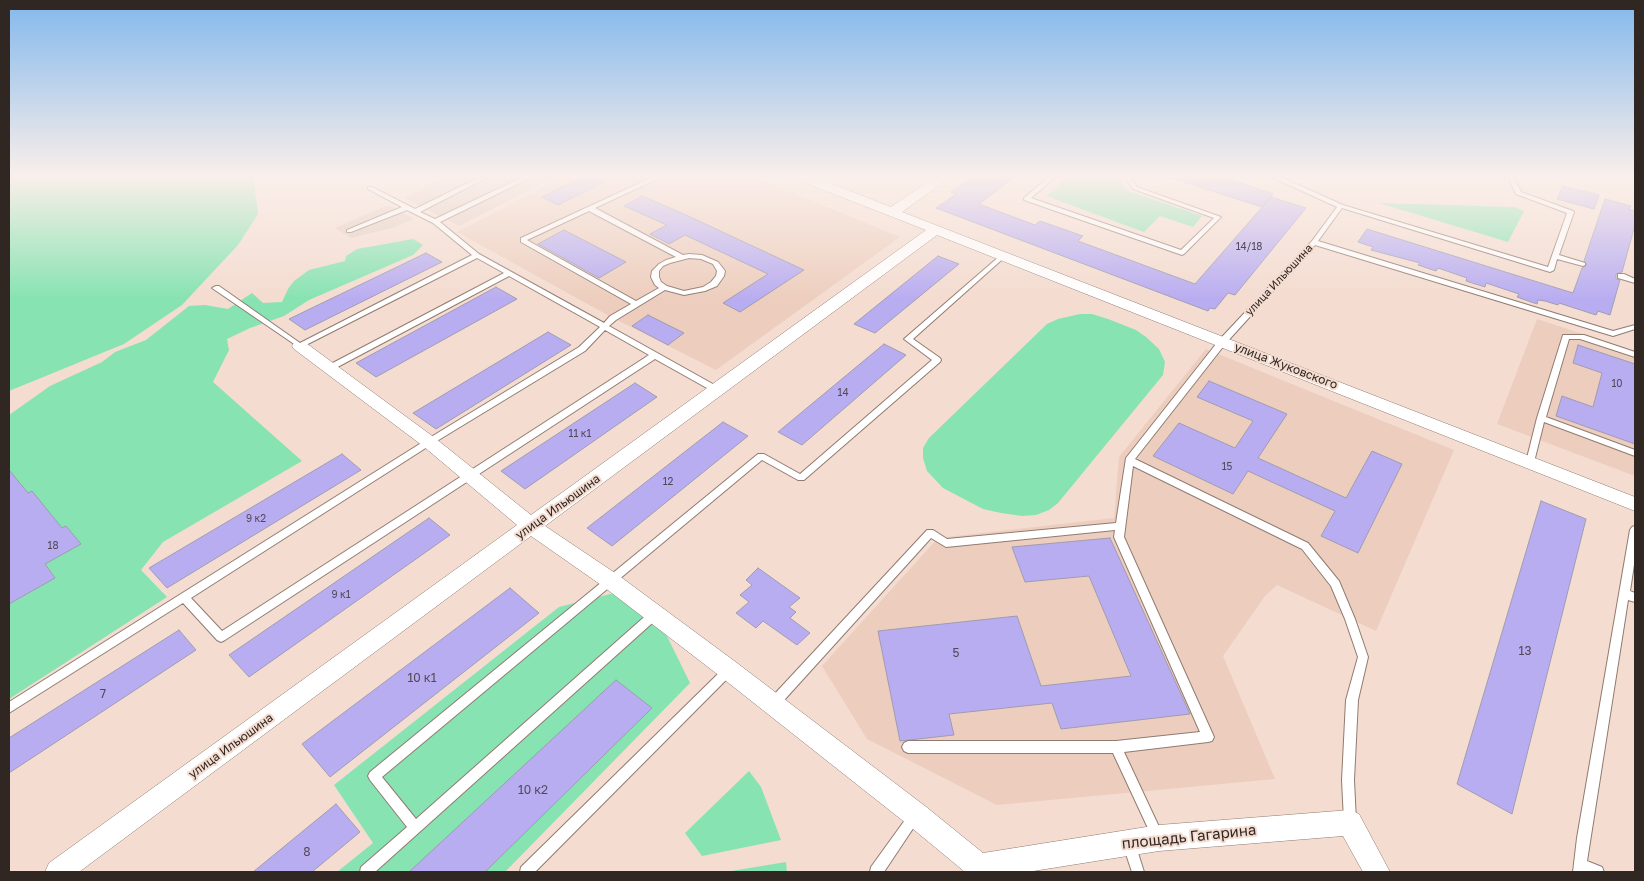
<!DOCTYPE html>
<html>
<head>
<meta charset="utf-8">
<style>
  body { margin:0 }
  #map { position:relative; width:1644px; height:881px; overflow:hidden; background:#f4dcd0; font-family:"Golos Text",sans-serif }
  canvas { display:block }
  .frame { position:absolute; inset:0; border:10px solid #302723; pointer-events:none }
</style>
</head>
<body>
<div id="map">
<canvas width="1644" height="881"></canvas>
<div class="frame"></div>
</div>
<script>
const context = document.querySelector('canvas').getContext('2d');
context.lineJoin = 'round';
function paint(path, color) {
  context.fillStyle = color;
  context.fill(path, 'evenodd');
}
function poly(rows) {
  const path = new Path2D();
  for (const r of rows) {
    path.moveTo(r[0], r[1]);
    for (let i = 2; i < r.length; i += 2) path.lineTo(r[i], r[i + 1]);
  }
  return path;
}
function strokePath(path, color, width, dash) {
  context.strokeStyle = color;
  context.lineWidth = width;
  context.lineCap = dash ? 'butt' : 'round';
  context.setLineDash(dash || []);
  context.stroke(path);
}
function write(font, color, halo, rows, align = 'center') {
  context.font = font + ' "Golos Text",sans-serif';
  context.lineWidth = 4;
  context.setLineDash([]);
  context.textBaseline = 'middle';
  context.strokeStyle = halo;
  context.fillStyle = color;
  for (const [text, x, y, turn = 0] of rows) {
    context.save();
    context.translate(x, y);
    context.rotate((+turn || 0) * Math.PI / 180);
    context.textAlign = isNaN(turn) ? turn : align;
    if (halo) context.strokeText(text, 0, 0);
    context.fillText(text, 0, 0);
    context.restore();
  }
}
const industrial = poly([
  [451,175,559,175,459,226,404,198],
  [388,205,414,219,392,228,351,238,335,228]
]);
const built = poly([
  [567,175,749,175,900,237,716,370,613,318,457,232],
  [1537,319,1635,351,1635,476,1497,424],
  [1206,349,1454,450,1376,631,1277,585,1265,596,1223,656,1275,779,997,805,867,739,822,666,938,538,1114,518,1119,457]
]);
const green = poly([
  [9,175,253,175,258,214,238,245,182,305,124,344,9,391],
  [1070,175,1117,175,1126,190,1202,216,1193,227,1160,216,1144,232,1046,196],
  [1379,203,1515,207,1524,211,1508,242],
  [413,239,423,245,413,255,309,300,284,316,250,328,227,339,229,350,213,382,302,461,163,542,141,570,167,597,9,699,9,415,50,386,102,362,115,352,146,340,189,306,205,305,228,309,252,293,263,303,282,302,288,289,294,281,309,270,345,261,346,256,357,249],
  [1080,314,1092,314,1108,319,1136,330,1146,337,1159,349,1165,362,1163,375,1058,503,1049,510,1036,515,1022,516,1001,513,983,509,943,488,927,471,923,458,923,448,929,438,1047,324,1058,319],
  [614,593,664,630,690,683,505,872,337,872,373,843,334,785,559,607],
  [749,771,761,787,781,840,702,856,685,833],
  [786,862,787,872,725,872]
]);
const building = poly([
  [587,175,604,182,558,205,542,197,587,175],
  [974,175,1017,175,979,204,1035,225,1040,221,1083,236,1078,241,1195,284,1271,197,1306,208,1235,295,1228,293,1215,309,1210,308,1208,311,936,208,956,194,951,192,974,175],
  [1172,175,1236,175,1231,179,1273,194,1262,207,1171,178,1172,175],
  [1563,186,1599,195,1594,209,1557,199,1563,186],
  [642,196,686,215,804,270,740,312,723,303,768,274,685,235,669,244,650,234,667,225,624,206,642,196],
  [1605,199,1631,206,1629,209,1635,211,1635,225,1622,272,1616,274,1616,279,1620,280,1610,315,1598,311,1596,315,1559,303,1558,305,1545,301,1538,300,1537,304,1517,297,1519,294,1486,283,1485,287,1466,281,1467,278,1438,268,1436,271,1418,265,1420,263,1371,250,1373,247,1358,242,1367,229,1573,293,1582,268,1587,265,1584,261,1605,199],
  [564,230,626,262,599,278,538,244,564,230],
  [426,253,442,262,305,330,289,319,426,253],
  [938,256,959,264,875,333,854,324,938,256],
  [496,287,517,299,376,377,356,363,496,287],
  [648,315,684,333,668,345,632,326,648,315],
  [548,332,571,345,436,429,413,413,548,332],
  [884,344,906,355,802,445,778,432,884,344],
  [1578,345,1635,364,1635,444,1556,416,1562,396,1593,407,1602,373,1573,363,1578,345],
  [1209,381,1287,414,1258,458,1346,498,1372,451,1402,464,1358,553,1321,536,1335,511,1248,471,1233,494,1153,456,1179,423,1235,448,1253,421,1197,397,1209,381],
  [635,383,657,397,525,489,501,471,635,383],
  [723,422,748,436,612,546,587,528,723,422],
  [342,454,361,470,167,588,149,568,342,454],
  [9,470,28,493,32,491,62,528,66,526,81,544,45,564,55,578,9,604,9,470],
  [1541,501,1586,519,1512,814,1457,784,1541,501],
  [429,518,450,535,249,677,229,655,429,518],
  [1110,538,1190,714,1061,729,1052,703,949,714,954,735,900,741,878,631,1017,616,1041,686,1131,676,1089,576,1025,582,1012,547,1110,538],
  [758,568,800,598,789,607,796,612,790,618,810,633,797,645,763,621,756,628,736,613,749,602,740,595,752,585,746,580,758,568],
  [510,588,539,613,330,777,302,744,510,588],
  [179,630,196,650,9,773,9,738,179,630],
  [616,680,652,708,485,872,409,872,616,680],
  [336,804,360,832,312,872,253,872,336,804]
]);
const service = poly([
  [484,175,492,175,420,212,435,219,527,175,536,175,440,222,479,254,604,323,610,316,631,304,521,242,521,238,657,175,666,175,595,208,683,255,689,254,702,255,718,262,725,271,724,276,717,286,705,291,684,295,665,290,616,320,609,326,720,388,721,390,720,392,714,392,655,359,225,640,221,642,217,640,183,603,9,713,9,702,426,440,579,347,600,327,509,276,330,371,327,370,326,368,327,366,504,273,477,258,300,348,212,288,216,286,219,286,300,343,472,255,433,223,407,210,351,232,347,232,347,230,402,207,368,189,368,187,372,187,415,209,484,175],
  [589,211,676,257,666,260,659,264,652,271,651,277,655,285,659,288,636,301,527,240,589,211],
  [689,258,701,259,713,264,717,271,716,276,711,282,703,287,684,291,667,286,661,282,659,277,659,271,663,266,670,263,689,258],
  [605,330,649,355,222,631,191,598,432,444,585,351,605,330],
  [1051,175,1058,175,1031,198,1181,250,1214,218,1133,189,1123,175,1129,175,1137,187,1221,217,1184,254,1182,255,1024,200,1024,198,1051,175],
  [1267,175,1276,175,1343,205,1548,267,1567,213,1516,194,1507,175,1513,175,1521,192,1573,211,1574,212,1559,255,1585,263,1585,265,1583,266,1557,259,1554,270,1550,272,1342,208,1318,241,1613,331,1635,325,1635,329,1613,336,1315,245,1226,343,1135,459,1308,543,1339,581,1355,619,1368,657,1358,700,1354,780,1356,821,1354,825,1350,827,1346,825,1344,821,1342,780,1346,700,1358,657,1345,619,1331,586,1302,549,1133,466,1124,537,1214,737,1212,741,1208,742,1124,752,1161,831,1163,835,1161,839,1157,841,1153,839,1113,753,908,753,904,751,902,747,904,743,908,741,1116,741,1200,732,1114,537,1115,530,946,547,931,538,777,708,773,709,769,708,767,704,769,700,927,530,933,530,947,539,1116,523,1126,458,1220,339,1312,241,1337,207,1267,175],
  [1629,175,1635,175,1635,180,1633,179,1629,175],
  [1004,253,1007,255,1006,256,913,339,940,358,941,360,940,362,804,480,798,480,762,460,382,777,416,819,651,611,655,610,659,611,660,614,659,617,375,872,360,872,361,867,407,827,370,780,368,776,370,772,758,454,764,454,800,474,932,360,904,339,1002,254,1004,253],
  [1618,274,1624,274,1635,279,1635,283,1618,278,1618,274],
  [1563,335,1584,335,1635,352,1635,357,1580,339,1569,339,1546,417,1635,450,1635,456,1544,422,1534,462,1530,465,1527,464,1526,462,1537,418,1563,335],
  [1635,526,1635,558,1630,591,1635,593,1635,602,1628,600,1587,861,1602,867,1604,872,1573,872,1577,838,1630,530,1632,527,1635,526],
  [729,665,733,667,735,670,733,673,535,872,520,872,521,867,725,667,729,665],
  [914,811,918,813,920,817,918,821,884,872,870,872,871,867,910,813,914,811],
  [1129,839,1134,840,1144,872,1132,872,1123,845,1124,840,1129,839]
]);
const minor = poly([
  [791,175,809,175,891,207,938,175,953,175,902,212,1635,497,1635,511,937,235,545,526,618,575,737,663,925,806,983,853,1159,825,1350,810,1359,814,1390,872,1363,872,1343,836,1159,851,1027,872,965,872,907,824,721,677,604,587,531,536,79,872,45,872,49,863,517,525,423,446,294,349,292,346,294,343,306,343,435,438,531,515,926,230,793,178,791,175]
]);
const numberNames = [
  ["14/18",1249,247],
  ["10",1617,384],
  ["14",843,393],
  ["11 к1",580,434],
  ["15",1227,467],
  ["12",668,482],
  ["9 к2",256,519],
  ["18",53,546],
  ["9 к1",341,595]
];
const farStreetnames = [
  ["улица Ильюшина",1279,280,-47]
];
const streetNames = [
  ["улица Жуковского",1286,366,21],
  ["улица Ильюшина",558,507,-36],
  ["улица Ильюшина",231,746,-36]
];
const nearNumbernames = [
  ["13",1525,651],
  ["5",956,653],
  ["10 к1",422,678],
  ["7",103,694],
  ["10 к2",533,790],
  ["8",307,852]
];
const nearStreetnames = [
  ["площадь Гагарина",1189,837,-6]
];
paint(industrial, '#e2ccbf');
paint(built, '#edcebe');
paint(green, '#87e3b2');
paint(building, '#b9adf1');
strokePath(building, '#9f9cb1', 1);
strokePath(service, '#907b70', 2);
strokePath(minor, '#907b70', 1);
paint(service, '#fff');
paint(minor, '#fff');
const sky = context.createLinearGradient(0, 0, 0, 299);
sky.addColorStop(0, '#83b8ed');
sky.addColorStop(0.59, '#faefea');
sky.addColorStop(1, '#faefea00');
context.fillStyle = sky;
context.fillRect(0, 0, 1644, 299);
write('10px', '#524856', null, numberNames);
write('11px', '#302723', '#f4dcd0', farStreetnames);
write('12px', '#302723', '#f4dcd0', streetNames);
write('12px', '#524856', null, nearNumbernames);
write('15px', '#302723', '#f4dcd0', nearStreetnames);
</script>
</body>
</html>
